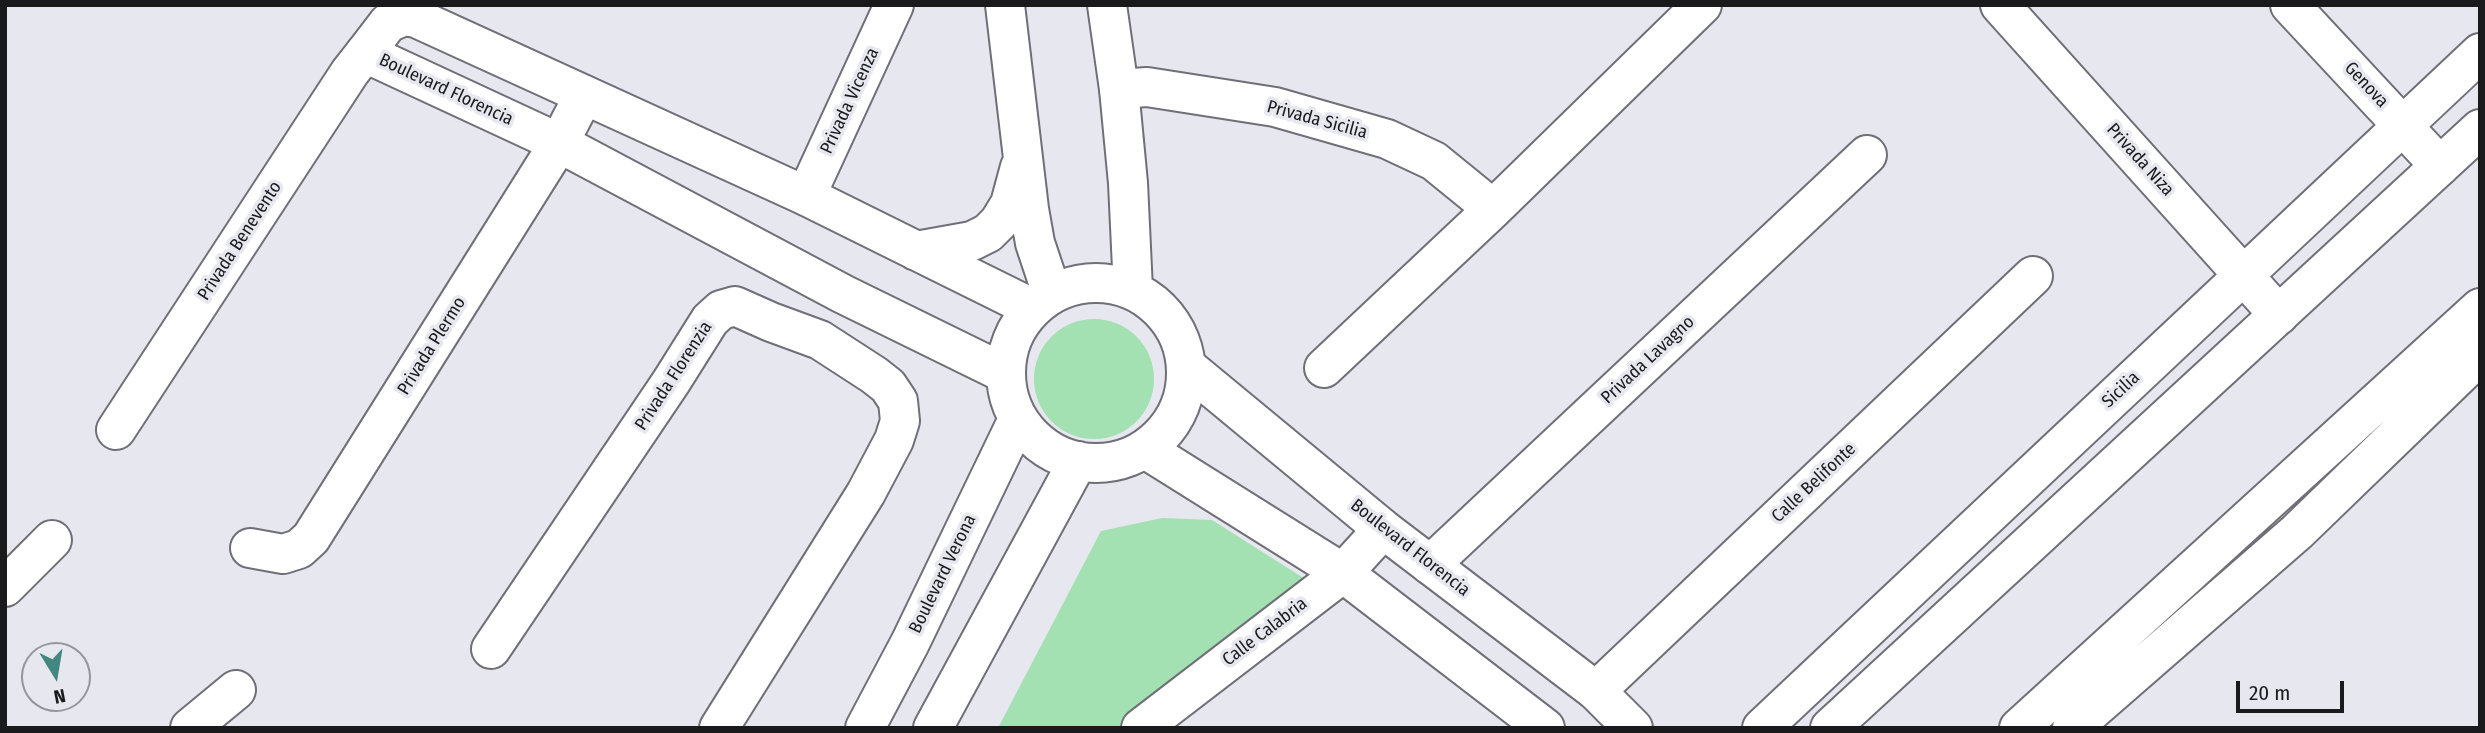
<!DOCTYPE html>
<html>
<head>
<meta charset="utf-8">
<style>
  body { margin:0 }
  #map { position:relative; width:2485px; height:733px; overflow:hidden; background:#e7e7f0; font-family:"Fira Sans Condensed",sans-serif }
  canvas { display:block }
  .frame { position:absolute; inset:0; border:7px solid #1a1a1d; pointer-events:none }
  .north { position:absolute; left:21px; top:642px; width:70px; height:70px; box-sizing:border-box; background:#e7e7f0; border:2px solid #95959c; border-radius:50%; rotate:169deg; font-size:19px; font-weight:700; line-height:28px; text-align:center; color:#1a1a1d }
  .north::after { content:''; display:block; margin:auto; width:24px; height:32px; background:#428880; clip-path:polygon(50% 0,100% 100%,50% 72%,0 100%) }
  .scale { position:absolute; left:2236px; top:681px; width:108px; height:32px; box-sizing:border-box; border:4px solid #1a1a1d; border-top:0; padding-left:9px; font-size:21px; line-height:24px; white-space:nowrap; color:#1a1a1d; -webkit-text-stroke:5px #e7e7f0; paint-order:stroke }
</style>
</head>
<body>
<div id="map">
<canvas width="2485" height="733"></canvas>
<div class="frame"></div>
<div class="north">N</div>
<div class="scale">20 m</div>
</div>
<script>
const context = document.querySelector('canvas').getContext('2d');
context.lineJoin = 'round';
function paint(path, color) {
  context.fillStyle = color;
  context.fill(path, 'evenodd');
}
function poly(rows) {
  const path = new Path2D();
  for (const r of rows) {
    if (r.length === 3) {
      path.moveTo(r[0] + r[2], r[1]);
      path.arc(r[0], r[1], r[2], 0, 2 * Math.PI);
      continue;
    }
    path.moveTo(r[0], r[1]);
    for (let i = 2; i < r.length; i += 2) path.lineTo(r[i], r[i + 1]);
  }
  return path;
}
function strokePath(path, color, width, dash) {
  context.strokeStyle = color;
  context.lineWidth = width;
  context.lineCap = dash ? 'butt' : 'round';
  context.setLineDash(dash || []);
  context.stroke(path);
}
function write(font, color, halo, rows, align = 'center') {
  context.font = font + ' "Fira Sans Condensed",sans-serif';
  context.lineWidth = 7;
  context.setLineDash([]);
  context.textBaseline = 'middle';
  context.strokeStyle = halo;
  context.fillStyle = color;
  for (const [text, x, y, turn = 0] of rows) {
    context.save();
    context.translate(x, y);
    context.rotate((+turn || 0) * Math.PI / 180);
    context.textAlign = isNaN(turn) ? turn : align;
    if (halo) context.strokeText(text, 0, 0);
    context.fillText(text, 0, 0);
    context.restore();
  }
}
const green = poly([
  [1094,379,60],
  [1162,518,1212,520,1313,584,1131,728,998,728,1101,531]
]);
const street = poly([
  [2000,5,2279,315],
  [2290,5,2440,166],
  [1119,89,1147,87,1275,107,1387,139,1434,161,1493,209],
  [806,196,894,5],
  [1324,368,1493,209,1702,5],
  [116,430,350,72,365,53],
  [250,548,283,554,299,549,311,538,559,143,584,95],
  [1430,565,1867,155],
  [5,587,52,540],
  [491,649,671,382,710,320,721,310,735,306,771,322,820,340,874,375,888,386,898,401,900,421,894,440,866,493,719,728],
  [1596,691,2033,276],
  [190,728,236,690],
  [1141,728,1343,573,1383,529]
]);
const secondary = poly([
  [1005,5,1029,209,1035,243,1052,294],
  [1107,5,1119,89,1128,183,1133,290],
  [916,251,972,241,988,233,999,222,1010,204,1020,167],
  [1096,373,90],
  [1187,367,1383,529,1596,691,1633,728],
  [1006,374,843,294,559,143,365,53,388,23,404,16,416,18,806,196,1032,308],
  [1145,449,1343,573,1545,728],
  [865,728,910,643,1018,419],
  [933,728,1078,461],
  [1762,728,2480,53],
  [1830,728,2480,129],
  [2019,728,2480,308],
  [2072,728,2297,532,2480,355]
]);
const streetNames = [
  ["Genova",2366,85,47],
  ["Boulevard Florencia",446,90,25],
  ["Privada Vicenza",850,101,-65],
  ["Privada Sicilia",1317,120,15],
  ["Privada Niza",2140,160,48],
  ["Privada Benevento",240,241,-57],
  ["Privada Plermo",432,346,-58],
  ["Privada Lavagno",1648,360,-43],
  ["Privada Florenzia",674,376,-57],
  ["Sicilia",2121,390,-43],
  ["Calle Belifonte",1814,483,-43],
  ["Boulevard Florencia",1410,548,38],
  ["Boulevard Verona",943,574,-64],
  ["Calle Calabria",1265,632,-37]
];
paint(green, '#a3e0b2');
strokePath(street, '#706f77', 42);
strokePath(secondary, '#706f77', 42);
strokePath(street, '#fff', 38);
strokePath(secondary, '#fff', 38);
write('18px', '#1a1a1d', '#e7e7f0', streetNames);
</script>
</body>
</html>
